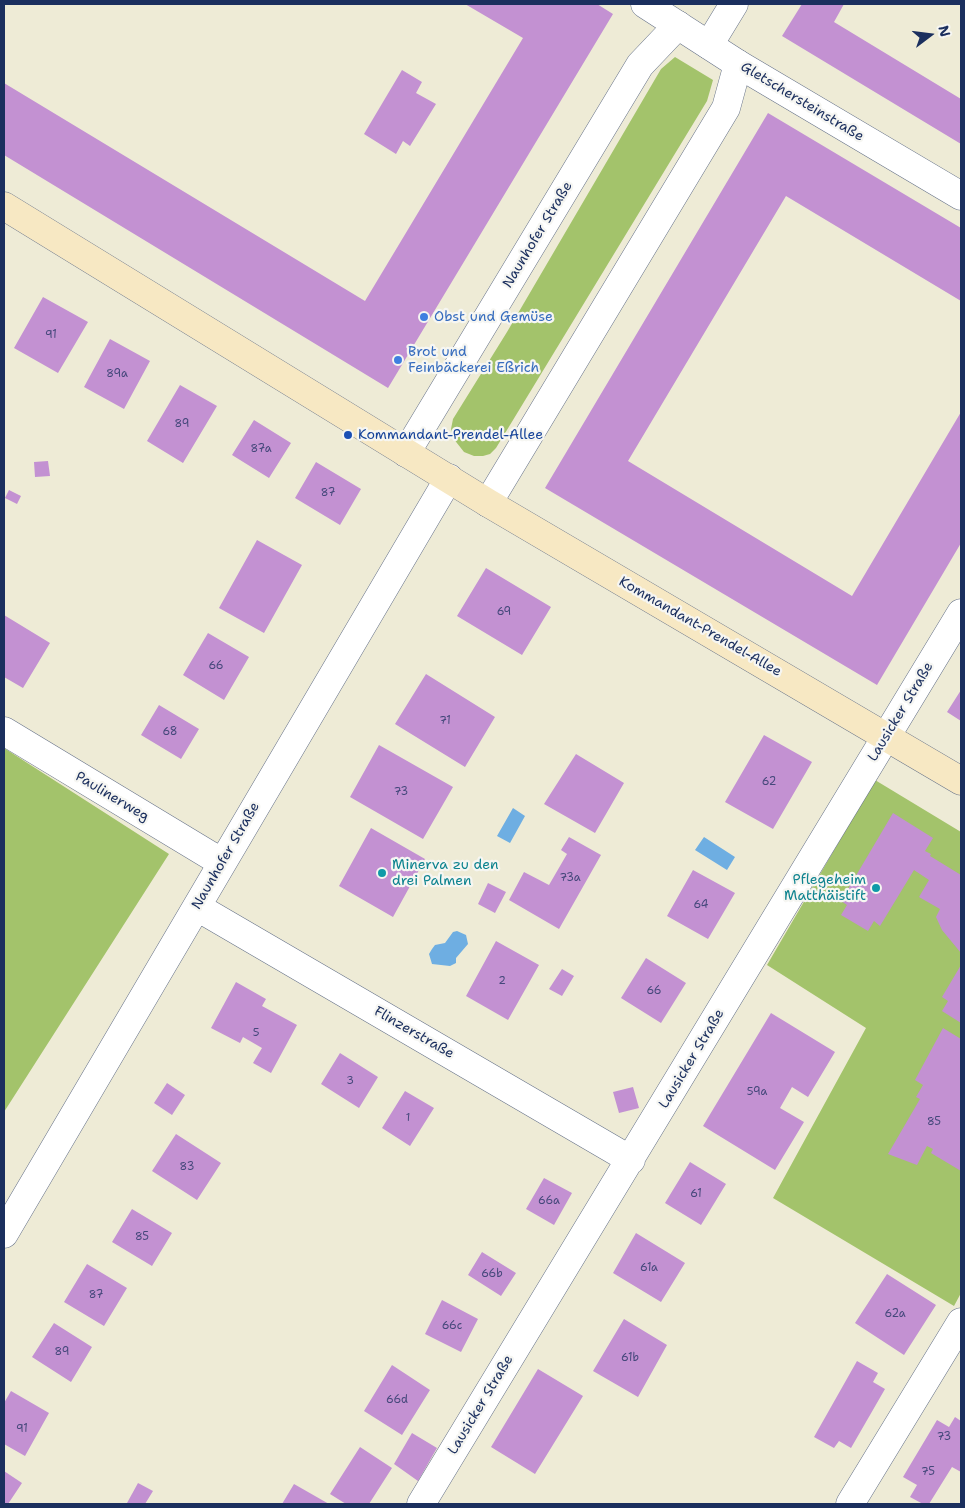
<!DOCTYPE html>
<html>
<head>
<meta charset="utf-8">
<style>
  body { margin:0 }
  #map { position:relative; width:965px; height:1508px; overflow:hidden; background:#eeebd6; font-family:"Shantell Sans",sans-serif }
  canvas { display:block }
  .frame { position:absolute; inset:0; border:5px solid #1b2f5e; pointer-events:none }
  .north { position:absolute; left:905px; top:10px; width:50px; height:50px; -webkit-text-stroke:4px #f6f6f2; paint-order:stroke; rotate:75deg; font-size:14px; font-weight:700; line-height:20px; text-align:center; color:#1b2f5e }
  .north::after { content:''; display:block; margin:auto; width:18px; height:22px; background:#1b2f5e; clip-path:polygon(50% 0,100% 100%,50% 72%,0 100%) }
</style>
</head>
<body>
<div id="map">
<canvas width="965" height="1508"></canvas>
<div class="frame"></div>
<div class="north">N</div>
</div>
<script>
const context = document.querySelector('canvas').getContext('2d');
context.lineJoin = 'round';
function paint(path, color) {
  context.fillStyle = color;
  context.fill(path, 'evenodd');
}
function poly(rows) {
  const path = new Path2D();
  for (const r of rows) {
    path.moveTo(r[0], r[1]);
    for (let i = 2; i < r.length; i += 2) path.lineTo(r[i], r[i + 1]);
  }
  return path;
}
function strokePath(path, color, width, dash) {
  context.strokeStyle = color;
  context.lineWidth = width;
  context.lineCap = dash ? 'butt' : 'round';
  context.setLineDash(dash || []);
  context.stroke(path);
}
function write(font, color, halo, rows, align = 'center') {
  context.font = font + ' "Shantell Sans",sans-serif';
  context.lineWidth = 4.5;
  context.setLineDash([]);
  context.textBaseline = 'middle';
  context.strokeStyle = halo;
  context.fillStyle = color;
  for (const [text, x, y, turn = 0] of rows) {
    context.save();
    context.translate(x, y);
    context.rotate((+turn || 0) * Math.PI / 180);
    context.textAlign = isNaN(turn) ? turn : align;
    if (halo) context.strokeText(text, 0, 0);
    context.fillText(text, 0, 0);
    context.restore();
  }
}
const green = poly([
  [675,57,713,80,707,101,496,448,490,454,483,456,474,456,464,452,453,438,451,429,453,419,507,332,661,69],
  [4,748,169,854,4,1112],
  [875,780,961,832,961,1293,954,1306,773,1198,866,1028,767,965]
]);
const water = poly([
  [513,808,525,816,510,843,497,836],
  [704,837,735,857,727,870,695,850],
  [457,931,466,935,468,944,456,958,456,963,450,966,432,964,429,954,432,949,435,945,445,943,453,932]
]);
const building = poly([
  [465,4,597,4,613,14,388,388,4,155,4,83,365,301,523,38],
  [802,4,844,4,834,22,961,99,961,144,782,36],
  [402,70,422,82,416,93,436,104,410,146,403,141,396,154,364,134],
  [768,113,961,228,961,301,786,196,628,461,852,596,961,412,961,543,877,685,545,488],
  [43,297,88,322,58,373,14,348],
  [110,339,150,361,124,409,84,387],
  [180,385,217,406,183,463,147,441],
  [254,420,291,443,269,478,232,455],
  [48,461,50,476,35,477,34,462],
  [316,462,361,489,340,525,295,498],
  [9,490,21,496,17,504,5,498],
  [257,540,302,565,264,633,219,608],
  [486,568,551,607,522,655,457,616],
  [4,615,50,643,23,688,4,677],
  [208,633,249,657,224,700,183,675],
  [426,674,495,717,465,767,395,724],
  [961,690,961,721,947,712],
  [159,705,199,729,181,759,141,735],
  [764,735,812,762,773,829,725,802],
  [379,745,453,787,423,839,350,797],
  [576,754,624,783,595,833,544,804],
  [893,813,933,838,925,851,931,854,930,856,961,875,961,953,942,930,936,917,940,909,919,897,929,880,914,870,880,926,874,921,868,931,841,915,847,905,841,901],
  [371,828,425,859,393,917,339,886],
  [569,837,601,855,559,929,509,900,524,872,549,885,567,854,561,850],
  [693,870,735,893,708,939,667,916],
  [488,883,506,892,495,913,478,904],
  [496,941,539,965,508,1020,466,996],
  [646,958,686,983,661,1023,621,998],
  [961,965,960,994,961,1023,942,1011,948,1001,942,997],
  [562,969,574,976,562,996,549,989],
  [236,982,266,999,262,1006,297,1025,271,1073,253,1063,262,1048,243,1037,240,1043,211,1028],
  [771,1013,835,1052,808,1097,792,1087,780,1108,804,1122,775,1170,703,1126],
  [943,1028,961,1039,961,1171,931,1153,933,1149,927,1146,917,1165,888,1154,920,1099,916,1097,923,1085,915,1080],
  [340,1053,378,1077,359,1108,321,1084],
  [167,1083,185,1095,172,1115,154,1103],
  [633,1087,639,1108,619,1113,613,1092],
  [405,1091,434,1108,410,1146,382,1128],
  [176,1134,221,1163,197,1200,152,1171],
  [690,1162,726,1184,701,1225,665,1203],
  [544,1178,572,1193,554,1225,526,1209],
  [132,1209,172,1233,152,1266,112,1242],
  [636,1233,685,1263,661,1302,613,1273],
  [482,1252,516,1273,501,1296,468,1275],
  [87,1264,127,1288,104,1326,64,1302],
  [887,1274,936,1305,904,1355,855,1323],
  [442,1300,478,1319,461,1352,425,1334],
  [624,1319,667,1345,638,1397,593,1371],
  [54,1323,92,1347,71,1382,32,1357],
  [857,1361,878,1373,873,1382,885,1389,851,1448,839,1441,834,1448,814,1437],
  [392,1365,430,1390,402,1435,364,1411],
  [538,1369,583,1396,535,1474,491,1447],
  [11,1391,49,1413,25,1456,4,1444,4,1403],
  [955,1417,961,1421,961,1472,952,1467,929,1504,923,1504,910,1497,917,1485,903,1477,937,1420,949,1427],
  [412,1433,437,1448,418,1481,394,1464],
  [360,1447,392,1468,369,1504,346,1504,330,1494],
  [4,1471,22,1483,8,1504,4,1504],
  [138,1483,153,1491,145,1504,129,1504,127,1503],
  [294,1484,329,1504,282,1504]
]);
const minor = poly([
  [645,4,738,64,961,196],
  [4,731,221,862],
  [197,907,631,1160],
  [4,1234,449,478],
  [421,1504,961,613],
  [850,1504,961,1322]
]);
const tertiary = poly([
  [709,45,734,4],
  [406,453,640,65,678,25],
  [488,503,726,108,738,64]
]);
const secondary = poly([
  [4,206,488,503,961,781]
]);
const markers = [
  [424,317,5,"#3f7fe0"],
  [398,360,5,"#3f7fe0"],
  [348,435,5,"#1a4fb4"],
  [382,873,5,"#0f9aa8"],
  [876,888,5,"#0f9aa8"]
];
const numberNames = [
  ["91",51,335],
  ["89a",117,374],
  ["89",182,424],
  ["87a",261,449],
  ["87",328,493],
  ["69",504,612],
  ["66",216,666],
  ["71",445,721],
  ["68",170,732],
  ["62",769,782],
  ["73",401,792],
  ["73a",570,878],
  ["64",701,905],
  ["2",502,981],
  ["66",654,991],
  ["5",256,1033],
  ["3",350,1081],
  ["59a",757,1092],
  ["1",408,1118],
  ["85",934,1122],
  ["83",187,1167],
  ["61",696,1194],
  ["66a",549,1201],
  ["85",142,1237],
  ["61a",649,1268],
  ["66b",492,1274],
  ["87",96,1295],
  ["62a",895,1314],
  ["66c",452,1326],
  ["89",62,1352],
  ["61b",630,1358],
  ["66d",397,1400],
  ["91",22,1429],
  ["73",944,1437],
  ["75",928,1472]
];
const streetNames = [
  ["Gletschersteinstraße",802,102,31],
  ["Naunhofer Straße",538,235,-59],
  ["Kommandant-Prendel-Allee",700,627,30],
  ["Lausicker Straße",901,712,-59],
  ["Paulinerweg",112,797,31],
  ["Naunhofer Straße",226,856,-60],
  ["Flinzerstraße",414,1033,30],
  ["Lausicker Straße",692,1059,-59],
  ["Lausicker Straße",481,1405,-59]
];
const shopNames = [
  ["Obst und Gemüse",434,317],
  ["Brot und",408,352],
  ["Feinbäckerei Eßrich",408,368]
];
const transitNames = [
  ["Kommandant-Prendel-Allee",358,435]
];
const cultureNames = [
  ["Minerva zu den",392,865],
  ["drei Palmen",392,881],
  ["Pflegeheim",866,880,"right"],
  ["Matthäistift",866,896,"right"]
];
paint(green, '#a3c36b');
paint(water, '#6eaee2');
paint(building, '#c391d2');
strokePath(minor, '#657188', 29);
strokePath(tertiary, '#657188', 29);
strokePath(secondary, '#657188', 29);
strokePath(minor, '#fff', 28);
strokePath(tertiary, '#fff', 28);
strokePath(secondary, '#f7e8c3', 28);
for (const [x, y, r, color] of markers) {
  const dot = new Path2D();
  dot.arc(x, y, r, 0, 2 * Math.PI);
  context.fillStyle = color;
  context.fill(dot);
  strokePath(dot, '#f6f6f2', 2);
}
write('11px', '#45487b', null, numberNames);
write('14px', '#1b2f5e', '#f6f6f2', streetNames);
write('14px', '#366cbe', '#f6f6f2', shopNames, 'left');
write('14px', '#164399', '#f6f6f2', transitNames, 'left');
write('14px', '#0d838f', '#f6f6f2', cultureNames, 'left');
</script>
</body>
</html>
